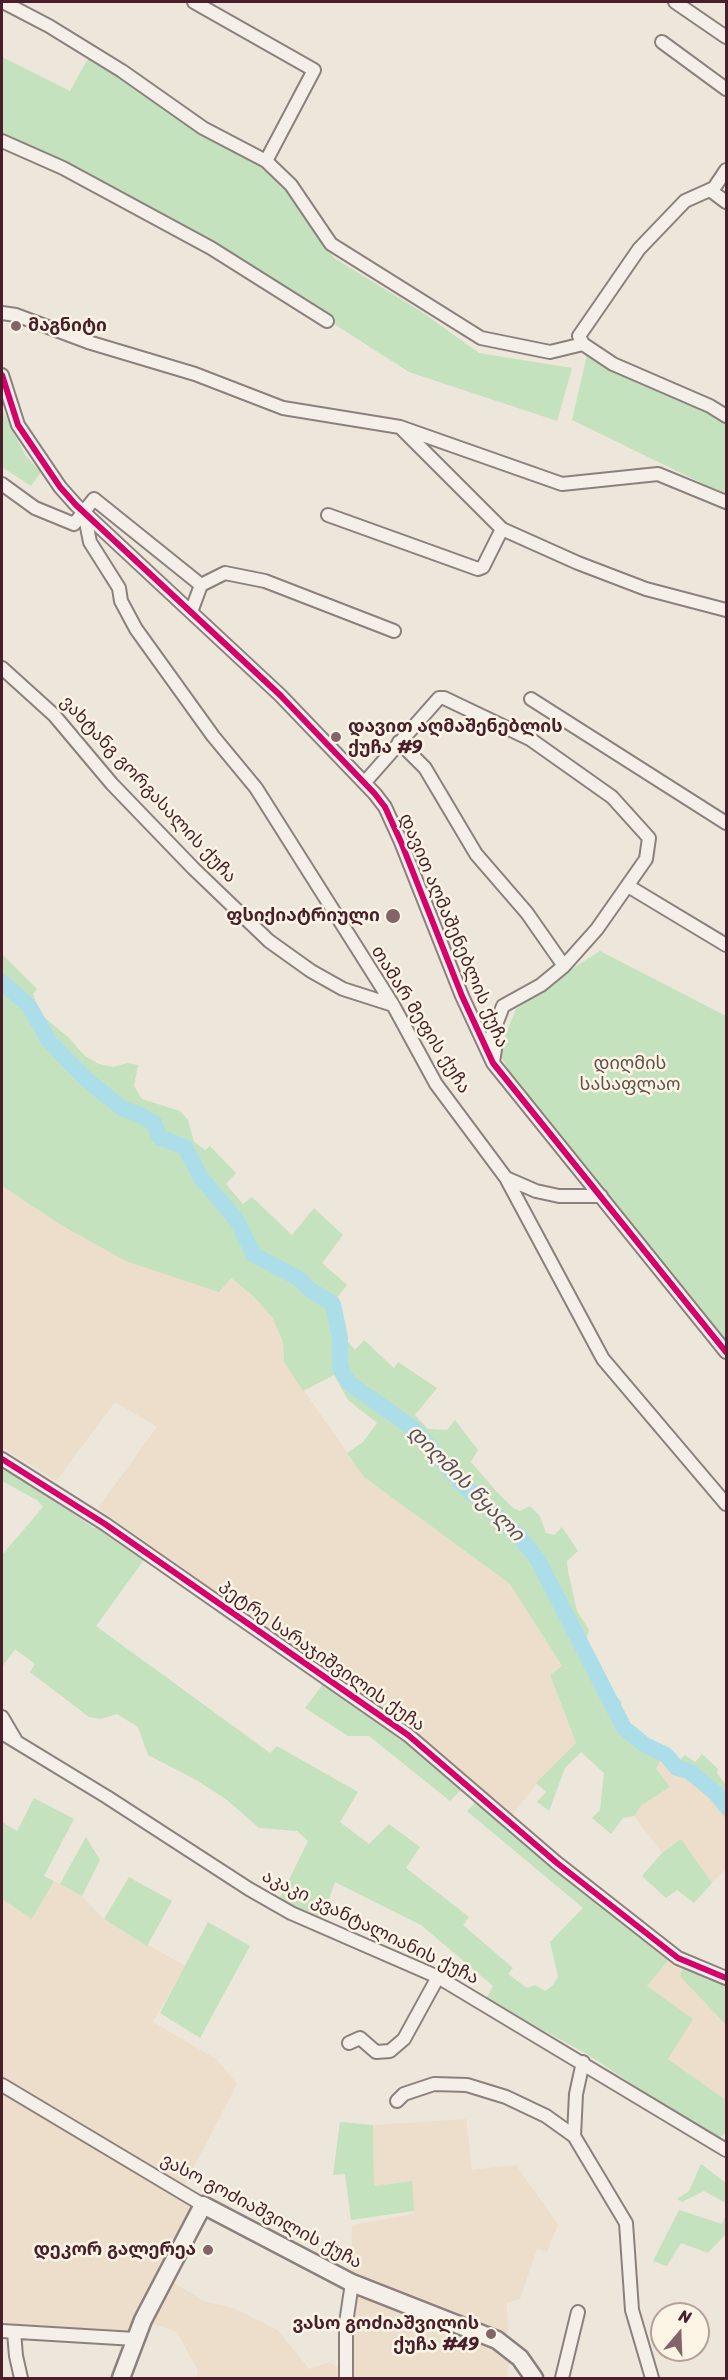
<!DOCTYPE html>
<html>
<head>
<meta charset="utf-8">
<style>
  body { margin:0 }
  #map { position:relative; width:728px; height:2380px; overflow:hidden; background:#ede6db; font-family:Sriracha,sans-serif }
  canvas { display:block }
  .frame { position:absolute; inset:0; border:3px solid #4a1f2b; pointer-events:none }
  .north { position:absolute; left:650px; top:2302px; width:60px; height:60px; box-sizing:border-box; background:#fcf5e5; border:2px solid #b59f9b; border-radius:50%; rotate:19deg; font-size:16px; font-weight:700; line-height:24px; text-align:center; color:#4a1f2b }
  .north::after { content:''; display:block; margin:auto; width:21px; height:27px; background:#836569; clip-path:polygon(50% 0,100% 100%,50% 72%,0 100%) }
</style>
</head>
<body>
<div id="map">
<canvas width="728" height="2380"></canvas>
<div class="frame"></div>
<div class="north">N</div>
</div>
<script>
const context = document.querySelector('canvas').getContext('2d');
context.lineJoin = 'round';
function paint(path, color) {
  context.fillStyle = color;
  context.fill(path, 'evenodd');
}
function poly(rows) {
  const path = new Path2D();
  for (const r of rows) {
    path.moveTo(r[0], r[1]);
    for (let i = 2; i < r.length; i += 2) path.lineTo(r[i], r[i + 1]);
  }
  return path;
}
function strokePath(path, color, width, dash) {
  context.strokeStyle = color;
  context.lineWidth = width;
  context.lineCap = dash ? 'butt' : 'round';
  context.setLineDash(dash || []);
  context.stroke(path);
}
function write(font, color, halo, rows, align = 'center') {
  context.font = font + ' Sriracha,"Noto Sans Georgian",sans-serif';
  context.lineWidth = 5;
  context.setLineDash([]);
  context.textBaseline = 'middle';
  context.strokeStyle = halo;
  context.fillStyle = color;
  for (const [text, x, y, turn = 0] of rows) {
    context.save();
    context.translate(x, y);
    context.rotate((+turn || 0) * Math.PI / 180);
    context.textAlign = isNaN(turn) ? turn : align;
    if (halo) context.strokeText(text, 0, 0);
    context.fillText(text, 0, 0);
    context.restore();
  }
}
const built = poly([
  [2,1186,61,1225,230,1278,254,1297,272,1317,283,1342,284,1362,364,1477,510,1584,562,1666,550,1675,576,1743,537,1783,511,1817,406,1729,98,1508,157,1427,115,1402,56,1481,2,1447],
  [660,1761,694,1780,726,1819,726,1872,725,1870,712,1883,681,1839,662,1853,634,1816,642,1805,670,1787,656,1767],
  [54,1881,82,1896,104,1919,185,1966,153,2022,216,2059,237,2084,182,2190,2,2079,2,1899,32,1919],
  [669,1959,684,1966,692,1989,726,2025,726,2100,668,2059,647,1985],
  [2,2090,194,2208,132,2335,2,2324],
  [466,2119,472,2170,516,2165,558,2225,547,2252,537,2249,520,2299,506,2303,509,2330,505,2334,351,2278,352,2225,414,2214,411,2181,374,2186,373,2125],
  [164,2277,204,2301,236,2309,278,2330,309,2369,330,2362,344,2372,353,2289,510,2351,507,2378,196,2378,198,2371,177,2332,143,2320]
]);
const green = poly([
  [90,55,254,157,296,196,334,258,422,312,479,353,572,368,557,421,409,372,236,261,2,135,2,57,70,91],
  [587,355,638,384,698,406,726,422,726,495,572,420],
  [2,409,25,455,41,472,31,486,2,467],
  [600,951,726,1016,726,1343,573,1157,509,1073,499,1051,516,1009,550,983],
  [3,955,37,989,33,994,40,1014,68,1037,85,1056,99,1064,113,1067,127,1063,138,1065,134,1086,142,1099,180,1111,188,1120,194,1142,205,1150,210,1146,236,1173,226,1184,243,1204,252,1197,292,1235,314,1208,343,1235,322,1263,347,1285,336,1299,348,1342,355,1350,364,1340,394,1368,398,1362,437,1388,415,1415,428,1429,447,1430,455,1420,478,1450,471,1462,497,1492,513,1508,520,1511,530,1506,540,1516,546,1533,554,1535,562,1527,578,1551,567,1561,568,1571,577,1611,589,1630,586,1639,613,1694,622,1702,619,1710,627,1725,645,1741,680,1760,685,1755,695,1762,702,1754,718,1769,717,1773,726,1785,726,1819,694,1780,660,1761,656,1768,670,1787,642,1805,634,1816,623,1818,611,1834,592,1818,600,1810,604,1773,581,1752,565,1768,549,1811,537,1802,546,1792,536,1783,576,1743,550,1675,562,1666,510,1584,364,1477,347,1453,363,1442,377,1423,348,1400,334,1375,303,1391,284,1362,283,1342,272,1317,254,1297,231,1278,219,1292,126,1261,61,1225,2,1186],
  [2,1466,94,1528,102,1529,146,1557,96,1626,270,1753,277,1746,358,1792,340,1822,369,1844,389,1824,420,1847,406,1868,469,1917,463,1925,513,1968,508,1974,527,1988,535,1985,545,1991,552,1986,558,1977,550,1942,583,1908,467,1811,477,1801,669,1959,647,1986,693,2019,668,2059,726,2100,726,2132,718,2140,585,2053,486,1999,493,1986,421,1925,335,1882,321,1921,278,1902,308,1841,297,1831,259,1828,227,1800,198,1781,148,1755,138,1727,117,1714,101,1719,89,1717,30,1672,35,1664,15,1649,2,1667,2,1555,43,1507,37,1500,2,1481],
  [323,1684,358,1704,462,1789,450,1801,369,1736,348,1736,305,1708],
  [34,1798,74,1819,44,1876,54,1881,32,1919,2,1899,2,1822,17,1831],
  [86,1837,100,1860,82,1896,60,1884],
  [681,1839,712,1883,694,1903,677,1890,666,1898,642,1876,662,1853],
  [129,1877,172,1901,147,1946,104,1919],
  [208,1922,250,1946,200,2038,160,2013],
  [684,1966,726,1983,726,2025,680,1976],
  [340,2122,373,2125,374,2186,412,2181,414,2211,351,2220,345,2174,333,2175],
  [701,2164,726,2183,726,2203,704,2191,682,2202,677,2199,689,2191],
  [679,2210,722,2224,726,2214,726,2234,708,2253,681,2243,667,2266,653,2261]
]);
const river = poly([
  [2,982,29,1006,49,1041,86,1079,123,1109,138,1114,155,1124,159,1137,185,1147,201,1178,236,1219,254,1255,298,1278,309,1289,333,1304,340,1338,340,1367,349,1383,414,1429,461,1483,520,1537,538,1560,624,1728,645,1745,666,1755,677,1768,689,1771,717,1794,726,1806]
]);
const minor = poly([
  [3,2,49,26,122,71,203,128,266,161,291,185,331,244,481,338,550,352,583,344],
  [194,2,314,70,266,161],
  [675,2,726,37],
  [662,42,726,89],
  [2,141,63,168,211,248,327,321],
  [726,170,714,188,685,201,639,249,579,336,583,344,613,364,710,406,726,416],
  [710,190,726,202],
  [2,313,16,315,88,342,195,374,283,408,400,427,562,484,658,474,726,502],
  [2,375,18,425,60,487,76,505,280,695,375,794,385,807,401,842,462,996,493,1063,726,1352],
  [401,428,502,529,578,563,646,589,726,610],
  [2,484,35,508,74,524,94,499,201,585],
  [84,512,90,542,119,588,121,601,136,629,213,736,256,788,393,1005,436,1084,506,1178,603,1359,726,1504],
  [328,515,478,569,483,567,502,529],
  [191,612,201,585,225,573,265,581,394,631],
  [2,668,54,715,112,784,193,868,269,941,311,971,343,989,393,1005],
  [531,699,726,823],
  [399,742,425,768,476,854,527,913,564,966],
  [365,782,439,698,444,698,530,739,612,797,649,838,646,859,597,929,564,966,541,985,503,1006,492,1035,495,1049,493,1062],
  [628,886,726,945],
  [506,1178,536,1191,559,1196,601,1196],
  [2,1459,105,1524,408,1735,557,1863,678,1958,726,1978],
  [2,1717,15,1739],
  [2,1733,107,1797,249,1889,291,1913,438,1977,726,2150],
  [349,2043,360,2038,376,2052,390,2051,404,2039,438,1977],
  [583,2062,576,2094,574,2136,626,2223,632,2310,652,2378],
  [2,2085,203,2205],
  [397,2101,404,2094,434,2084,467,2085,506,2097,546,2116,574,2136],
  [2,2331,135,2339],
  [14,2332,16,2356,21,2378],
  [346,2378,346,2323,352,2283],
  [562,2378,578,2312]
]);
const major = poly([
  [121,2378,143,2320,203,2205,352,2283,497,2340,520,2358,534,2378]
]);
const cycleway = poly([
  [2,375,18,425,60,487,76,505,280,695,375,794,385,807,401,842,462,996,493,1063,726,1352],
  [2,1459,105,1524,408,1735,557,1863,678,1958,726,1978]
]);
const markers = [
  [16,326,6,"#836569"],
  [336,737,6,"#836569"],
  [393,916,8,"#836569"],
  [208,2250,6,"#836569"],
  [491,2334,6,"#836569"]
];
const poiNames = [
  ["მაგნიტი",28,326,"left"],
  ["დავით აღმაშენებლის",348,727,"left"],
  ["ქუჩა #9",348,748,"left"],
  ["ფსიქიატრიული",380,916],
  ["დეკორ გალერეა",196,2250],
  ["ვასო გოძიაშვილის",479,2324],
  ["ქუჩა #49",479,2345]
];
const streetNames = [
  ["ვახტანგ გორგასალის ქუჩა",148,790,47],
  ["დავით აღმაშენებლის ქუჩა",453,931,67],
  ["თამარ მეფის ქუჩა",420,1020,58],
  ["პეტრე სარაჯიშვილის ქუჩა",321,1657,35],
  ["აკაკი კვანტალიანის ქუჩა",370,1928,26],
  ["ვასო გოძიაშვილის ქუჩა",261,2212,28]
];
const parkNames = [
  ["დიღმის",630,1064],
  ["სასაფლაო",630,1085]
];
const waterNames = [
  ["დიღმის წყალი",465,1484,45]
];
paint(built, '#ecdeca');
paint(green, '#c4e2bd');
strokePath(river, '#acdeea', 16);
strokePath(minor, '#8c807e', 16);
strokePath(major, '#8c807e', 21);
strokePath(minor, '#f4f0e9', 12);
strokePath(major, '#f4f0e9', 16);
strokePath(cycleway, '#d6006c', 6);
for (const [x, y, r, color] of markers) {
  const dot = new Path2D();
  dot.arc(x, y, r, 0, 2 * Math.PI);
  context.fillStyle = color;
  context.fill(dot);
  strokePath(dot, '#fcf5e5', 2);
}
write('bold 18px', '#4a1f2b', '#fcf5e5', poiNames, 'right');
write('18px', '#4a1f2b', '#fcf5e5', streetNames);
write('18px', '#604f4a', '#fcf5e5', parkNames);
write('italic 20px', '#5c4e5c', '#fcf5e5', waterNames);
</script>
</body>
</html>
